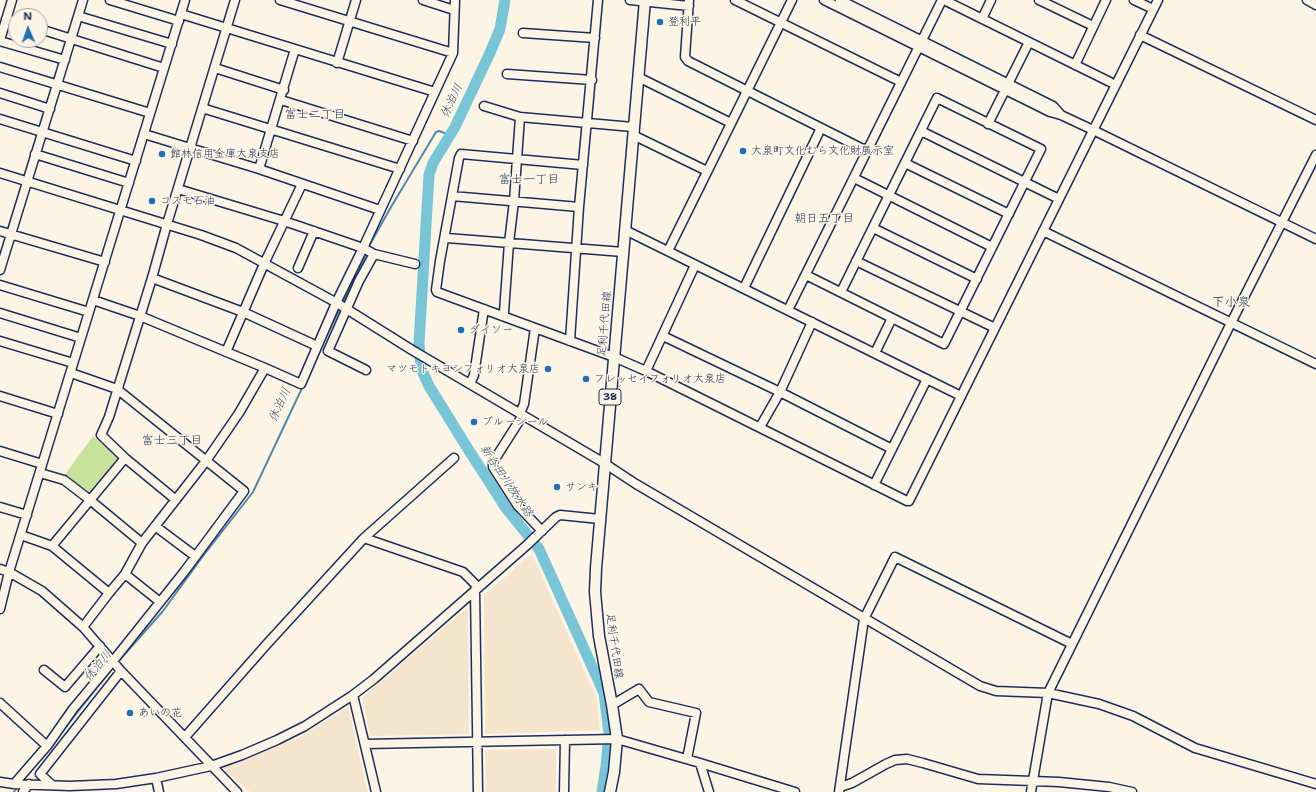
<!DOCTYPE html>
<html>
<head>
<meta charset="utf-8">
<style>
  body { margin:0 }
  #map { position:relative; width:1316px; height:792px; overflow:hidden; background:#fcf5e5; font-family:"Shantell Sans",sans-serif }
  canvas { display:block }
  .north { position:absolute; left:8px; top:8px; width:40px; height:40px; box-sizing:border-box; background:#fcf5e5; border:1px solid #a2a6af; border-radius:50%; rotate:358deg; font-size:11px; font-weight:700; line-height:16px; text-align:center; color:#1b2f5e }
  .north::after { content:''; display:block; margin:auto; width:14px; height:18px; background:#1f6fb2; clip-path:polygon(50% 0,100% 100%,50% 72%,0 100%) }
</style>
</head>
<body>
<div id="map">
<canvas width="1316" height="792"></canvas>
<div class="north">N</div>
</div>
<script>
const context = document.querySelector('canvas').getContext('2d');
context.lineJoin = 'round';
function paint(path, color) {
  context.fillStyle = color;
  context.fill(path, 'evenodd');
}
function poly(rows) {
  const path = new Path2D();
  for (const r of rows) {
    path.moveTo(r[0], r[1]);
    for (let i = 2; i < r.length; i += 2) path.lineTo(r[i], r[i + 1]);
  }
  return path;
}
function strokePath(path, color, width, dash) {
  context.strokeStyle = color;
  context.lineWidth = width;
  context.lineCap = dash ? 'butt' : 'round';
  context.setLineDash(dash || []);
  context.stroke(path);
}
function write(font, color, halo, rows, align = 'center') {
  context.font = font + ' "Shantell Sans","Klee One",sans-serif';
  context.lineWidth = 3;
  context.setLineDash([]);
  context.textBaseline = 'middle';
  context.strokeStyle = halo;
  context.fillStyle = color;
  for (const [text, x, y, turn = 0] of rows) {
    context.save();
    context.translate(x, y);
    context.rotate((+turn || 0) * Math.PI / 180);
    context.textAlign = isNaN(turn) ? turn : align;
    if (halo) context.strokeText(text, 0, 0);
    context.fillText(text, 0, 0);
    context.restore();
  }
}
const built = poly([
  [532,554,596,697,600,730,485,734,484,595],
  [468,607,469,734,370,736,362,698],
  [348,707,368,792,250,792,223,768,300,737],
  [556,749,556,792,486,792,485,750]
]);
const green = poly([
  [93,436,118,458,90,493,64,476]
]);
const stream = poly([
  [368,248,391,207,436,132,439,131,450,135],
  [342,304,367,252],
  [321,347,340,308],
  [117,663,163,611,203,556,253,492,303,386],
  [61,733,114,666],
  [22,781,31,771],
  [14,792,18,786]
]);
const river = poly([
  [505,0,500,29,489,55,455,127,433,163,429,175,419,343,421,368,429,386,468,449,506,508,539,549,604,693,609,733,606,766,602,792]
]);
const minor = poly([
  [110,0,179,21],
  [280,0,453,53],
  [423,0,454,10],
  [630,0,689,6],
  [689,0,685,57,688,61,867,151],
  [735,0,901,82],
  [824,0,1050,112,1061,115,1093,130,1316,239],
  [840,0,1053,106,1061,115],
  [1039,0,1093,26],
  [1134,0,1153,9],
  [1307,0,1316,5],
  [946,1,1110,82],
  [181,14,435,92],
  [78,16,172,44],
  [6,19,16,22],
  [982,19,991,0],
  [40,29,164,68],
  [523,33,595,38],
  [1140,35,1316,120],
  [0,40,12,0],
  [0,41,65,60],
  [337,63,356,0],
  [1075,65,1106,0],
  [0,67,150,113],
  [215,68,284,90],
  [507,74,592,80],
  [638,77,731,123],
  [0,93,50,109],
  [281,100,413,141],
  [484,106,520,117],
  [202,108,400,169],
  [0,119,136,161],
  [988,124,1029,42],
  [921,131,1059,199],
  [144,134,259,169,380,210],
  [633,135,707,171],
  [35,154,129,183],
  [905,163,1009,214],
  [583,165,461,154,459,158,440,261,436,290,437,292,614,357,646,371,907,501,909,501,1158,0],
  [259,169,295,49],
  [0,173,201,235,236,248,337,303,412,350,604,463,636,484,980,686,996,691,1048,693,1099,704,1133,716,1195,748,1316,784],
  [854,178,992,247],
  [178,189,284,221,363,248,374,254,415,264],
  [452,196,579,207],
  [873,228,977,279],
  [625,230,961,396],
  [0,231,105,262],
  [1043,231,1316,364],
  [447,238,623,252],
  [668,251,792,0],
  [856,261,995,328],
  [298,268,314,231],
  [0,270,83,0],
  [806,275,944,344,1041,149,937,98,841,292],
  [152,278,243,312,317,346],
  [0,285,89,312],
  [744,288,821,128],
  [788,310,942,0],
  [0,313,81,338],
  [503,316,504,312,509,243,514,201,520,117,633,127],
  [663,336,780,392,892,449],
  [0,341,73,363],
  [570,341,579,207,598,0],
  [226,352,264,264,302,184],
  [875,353,892,318],
  [265,368,301,384,336,303,363,248,453,53,455,0],
  [366,370,328,351,359,281,374,254],
  [646,371,695,265],
  [470,384,474,375,484,309],
  [0,396,58,414],
  [520,413,524,404,535,328],
  [523,415,493,462,493,467,518,506,542,531],
  [760,427,780,392,812,322],
  [0,451,42,464],
  [40,473,64,480,90,500,142,543],
  [874,485,927,379],
  [176,500,125,458,101,435,109,417,152,278,167,224,235,0],
  [0,507,27,515],
  [155,526,195,556],
  [21,535,52,546,109,593],
  [364,538,463,572,478,587],
  [52,546,125,458],
  [0,569,9,572,42,591,83,627,121,671,237,792],
  [125,574,160,602],
  [475,590,478,792],
  [0,609,9,572,185,0],
  [83,627,109,593,125,574,142,543,206,461,239,413,265,368,140,316,93,300],
  [44,670,65,687,100,646],
  [353,695,376,792],
  [0,703,47,746],
  [612,705,639,689,649,702,696,713,687,759],
  [185,737,266,645,364,538,454,458],
  [365,744,617,739,700,763,795,792],
  [700,763,709,792],
  [156,778,159,792],
  [0,782,14,784,70,786,116,784,156,778,211,766,242,755,277,740,305,726,353,695,374,679,527,545,556,517,560,515,600,519],
  [14,784,47,746,73,709,113,661,184,572,244,491,117,389,71,373],
  [52,785,40,774,121,671],
  [840,787,852,783,886,764,895,760,907,759,923,763,978,779,1059,782,1109,787,1132,792],
  [23,792,29,784],
  [564,792,565,740],
  [839,792,864,619,895,557,1072,644],
  [1031,792,1048,693,1231,323,1316,155]
]);
const major = poly([
  [610,792,614,772,617,739,612,705,599,636,595,592,596,568,645,0]
]);
const markers = [
  [660,22,4,"#1f6fb2"],
  [743,151,4,"#1f6fb2"],
  [162,154,4,"#1f6fb2"],
  [152,201,4,"#1f6fb2"],
  [461,330,4,"#1f6fb2"],
  [548,369,4,"#1f6fb2"],
  [586,379,4,"#1f6fb2"],
  [474,422,4,"#1f6fb2"],
  [557,487,4,"#1f6fb2"],
  [130,713,4,"#1f6fb2"]
];
const shields = [
  [610,397,22]
];
const shieldNames = [
  ["38",610,397]
];
const poiNames = [
  ["登利平",668,22],
  ["大泉町文化むら文化財展示室",751,151],
  ["館林信用金庫大泉支店",170,154],
  ["コスモ石油",160,201],
  ["ダイソー",469,330],
  ["マツモトキヨシフォリオ大泉店",540,369,"right"],
  ["フレッセイフォリオ大泉店",594,379],
  ["ブルーシール",482,422],
  ["サンキ",565,487],
  ["あいの花",138,713]
];
const streetNames = [
  ["足利千代田線",605,324,-85],
  ["足利千代田線",614,646,82]
];
const waterNames = [
  ["休泊川",452,101,-65],
  ["休泊川",280,405,-65],
  ["新谷田川放水路",506,481,56],
  ["休泊川",98,666,-51]
];
const neighbourhoodNames = [
  ["富士二丁目",315,115],
  ["富士一丁目",529,180],
  ["朝日五丁目",824,219],
  ["富士三丁目",172,441]
];
const quarterNames = [
  ["下小泉",1231,303]
];
paint(built, '#f6e5ce');
paint(green, '#c8e299');
strokePath(stream, '#5389a7', 2);
strokePath(river, '#79c5d8', 11);
strokePath(minor, '#1b2f5e', 11);
strokePath(major, '#1b2f5e', 13);
strokePath(minor, '#fcf5e5', 8);
strokePath(major, '#fcf5e5', 10);
for (const [x, y, r, color] of markers) {
  const dot = new Path2D();
  dot.arc(x, y, r, 0, 2 * Math.PI);
  context.fillStyle = color;
  context.fill(dot);
  strokePath(dot, '#fcf5e5', 1.5);
}
for (const [x, y, w] of shields) {
  const box = new Path2D();
  box.roundRect(x - w / 2, y - 8, w, 16, 3);
  context.fillStyle = '#fcf5e5';
  context.fill(box);
  strokePath(box, '#1b2f5e', 1);
}
write('bold 10px', '#1b2f5e', null, shieldNames);
write('11px', '#1b2f5e', '#fcf5e5', poiNames, 'left');
write('11px', '#1b2f5e', '#fcf5e5', streetNames);
write('italic 12px', '#32547c', '#fcf5e5', waterNames);
write('12px', '#1b2f5e', '#fcf5e5', neighbourhoodNames);
write('13px', '#1b2f5e', '#fcf5e5', quarterNames);
</script>
</body>
</html>
